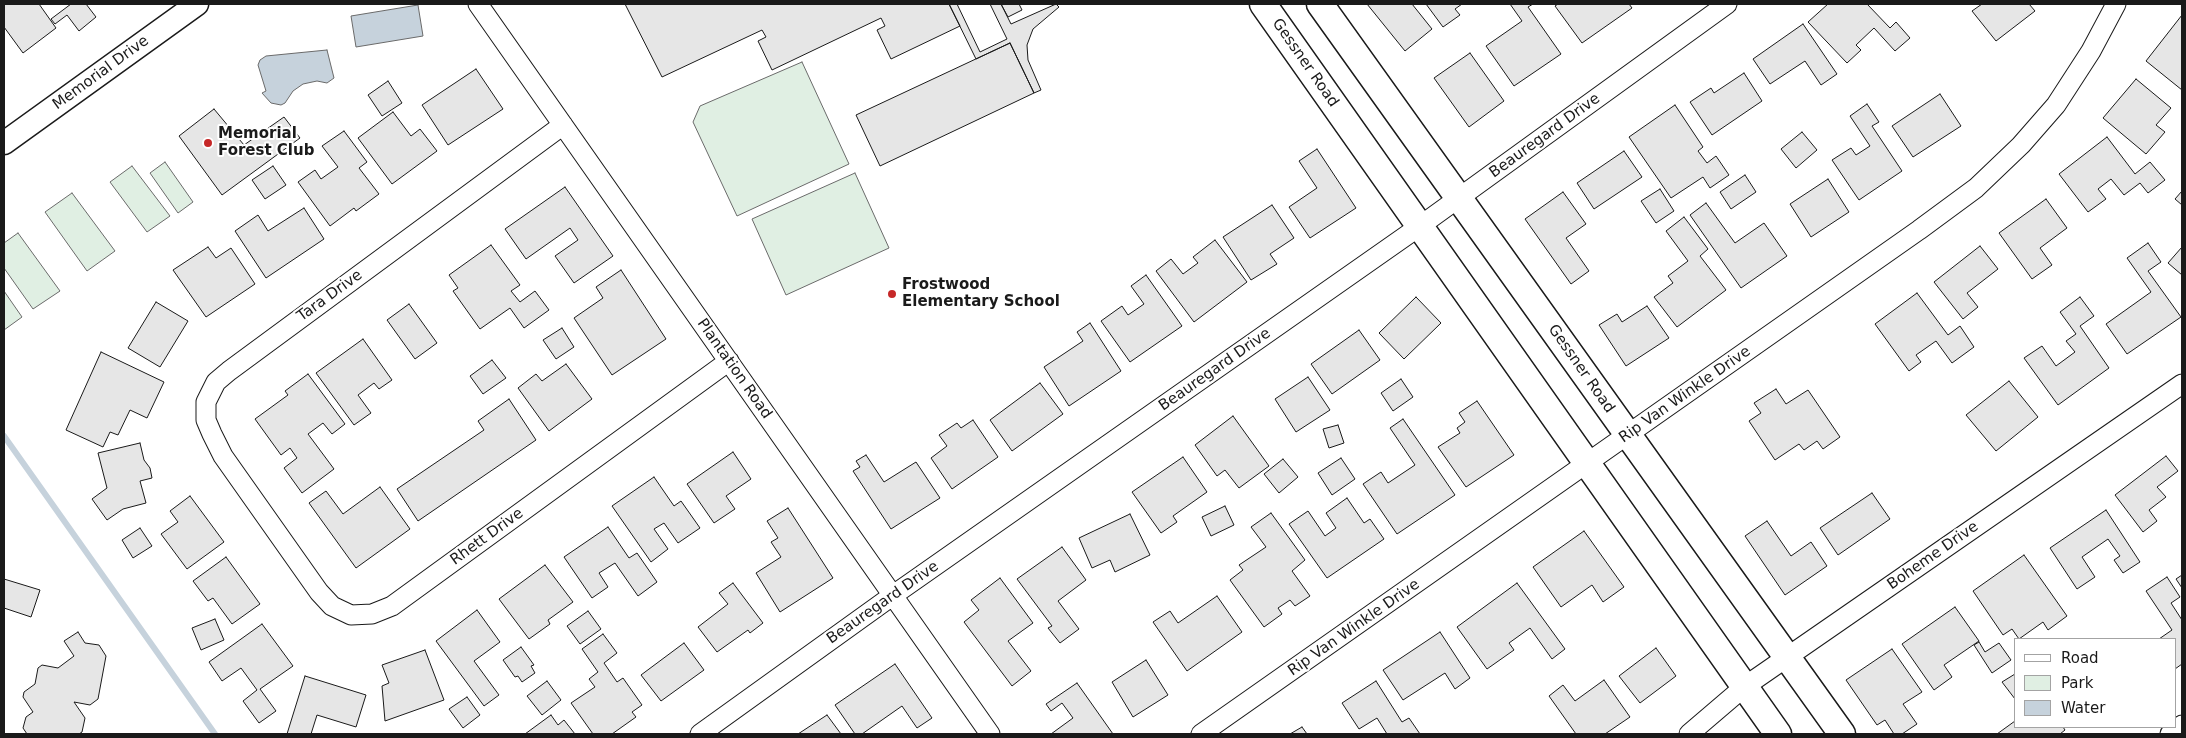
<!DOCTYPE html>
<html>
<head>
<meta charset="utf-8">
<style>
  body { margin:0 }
  #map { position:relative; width:2186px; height:738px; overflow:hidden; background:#fff; font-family:"DejaVu Sans",sans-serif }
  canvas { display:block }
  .frame { position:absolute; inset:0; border:5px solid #1a1a1a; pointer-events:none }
  .legend { position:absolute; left:2014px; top:638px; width:162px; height:90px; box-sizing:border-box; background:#fff; border:1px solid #a3a3a3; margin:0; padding:6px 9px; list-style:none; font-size:15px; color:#1a1a1a }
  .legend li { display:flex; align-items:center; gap:10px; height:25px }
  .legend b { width:25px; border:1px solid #a3a3a3 }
</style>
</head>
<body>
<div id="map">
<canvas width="2186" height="738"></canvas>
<div class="frame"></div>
<ul class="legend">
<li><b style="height:6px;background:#fff"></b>Road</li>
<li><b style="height:14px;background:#e0efe3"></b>Park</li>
<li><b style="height:14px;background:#c6d2dc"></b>Water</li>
</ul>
</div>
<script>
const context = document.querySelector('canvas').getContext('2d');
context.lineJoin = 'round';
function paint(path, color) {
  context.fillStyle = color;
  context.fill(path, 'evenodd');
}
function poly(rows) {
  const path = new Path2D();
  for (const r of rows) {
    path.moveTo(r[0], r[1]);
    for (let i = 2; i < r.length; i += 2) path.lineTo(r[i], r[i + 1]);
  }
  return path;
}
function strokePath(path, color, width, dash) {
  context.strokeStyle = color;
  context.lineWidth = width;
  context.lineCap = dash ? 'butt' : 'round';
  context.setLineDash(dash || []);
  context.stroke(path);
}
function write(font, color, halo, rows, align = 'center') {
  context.font = font + ' "DejaVu Sans",sans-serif';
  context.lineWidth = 4;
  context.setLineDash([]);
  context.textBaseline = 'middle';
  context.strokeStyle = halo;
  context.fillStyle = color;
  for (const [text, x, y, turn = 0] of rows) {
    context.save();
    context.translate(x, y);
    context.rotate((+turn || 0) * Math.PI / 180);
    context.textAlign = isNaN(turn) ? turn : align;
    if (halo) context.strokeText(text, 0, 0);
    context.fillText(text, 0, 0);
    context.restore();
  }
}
const green = poly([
  [802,62,849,164,737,216,693,122,700,106,802,62],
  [165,162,193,202,178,213,150,173,165,162],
  [132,166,170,216,147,232,110,182,132,166],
  [855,173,889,248,786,295,752,219,855,173],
  [72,193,115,251,87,271,45,212,72,193],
  [18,233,60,291,33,309,4,268,4,243,18,233],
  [4,291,22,317,4,330,4,291]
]);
const water = poly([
  [418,5,423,36,356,47,351,16,418,5],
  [327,50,334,78,327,83,317,81,303,84,293,91,285,103,281,105,271,103,262,93,266,91,258,65,260,60,266,56,327,50]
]);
const stream = poly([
  [4,436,215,734]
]);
const building = poly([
  [4,4,39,4,56,28,23,53,4,27,4,4],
  [71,4,86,4,96,17,79,31,67,15,55,24,51,19,71,4],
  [625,4,949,4,960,26,891,59,877,30,885,26,881,18,772,70,758,41,766,37,762,30,662,77,625,4],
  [949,4,957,4,980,52,1007,39,990,4,1001,4,1011,24,1056,4,1059,7,1033,29,1027,45,1028,60,1041,90,1034,93,1010,43,976,59,949,4],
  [1001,4,1019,4,1022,10,1008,17,1001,4],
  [1367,4,1412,4,1432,29,1405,51,1367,4],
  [1426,4,1462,4,1455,9,1460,15,1443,27,1426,4],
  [1510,4,1533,4,1528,7,1561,54,1514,86,1486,46,1522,21,1510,4],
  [1558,4,1629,4,1632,8,1582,43,1555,6,1558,4],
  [1828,4,1867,4,1890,28,1896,22,1910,38,1895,51,1874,28,1856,45,1861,50,1847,63,1808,22,1828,4],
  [1982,4,2029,4,2035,11,1996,41,1972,11,1982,4],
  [2182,15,2182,90,2146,61,2182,15],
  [1803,24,1837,74,1821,85,1805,61,1770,84,1753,59,1803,24],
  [1010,43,1034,93,880,166,856,115,1010,43],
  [1470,53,1504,101,1469,127,1434,78,1470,53],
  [476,69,503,109,448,145,422,105,476,69],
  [1744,73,1762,101,1712,135,1690,102,1711,88,1714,93,1744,73],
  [2136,79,2171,108,2156,125,2165,132,2146,154,2103,118,2136,79],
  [388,81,402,103,382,116,368,95,388,81],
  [1940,94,1961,126,1913,157,1892,126,1940,94],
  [1867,104,1879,122,1872,126,1902,171,1859,200,1832,160,1851,148,1856,155,1870,146,1850,116,1867,104],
  [1675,105,1703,147,1698,151,1707,163,1716,156,1729,175,1710,188,1703,177,1671,198,1629,137,1675,105],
  [214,109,244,145,284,117,300,138,222,195,179,136,214,109],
  [393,112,411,136,420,129,437,151,392,184,358,138,393,112],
  [344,131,367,162,359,168,379,194,356,211,354,208,330,226,298,182,315,170,321,179,338,167,322,146,344,131],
  [1802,132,1817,150,1796,168,1781,149,1802,132],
  [2107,137,2135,174,2150,162,2165,180,2148,193,2140,183,2124,195,2111,179,2098,189,2106,199,2088,212,2059,174,2107,137],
  [1317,149,1356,208,1310,238,1289,207,1317,188,1299,161,1317,149],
  [1624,151,1642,177,1594,209,1577,183,1624,151],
  [273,166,286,185,265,199,252,180,273,166],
  [1745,175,1756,192,1731,209,1720,192,1745,175],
  [1828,179,1849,212,1811,237,1790,204,1828,179],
  [565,187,613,256,574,283,555,256,578,240,570,228,526,259,505,229,565,187],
  [1660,189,1674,211,1656,223,1641,201,1660,189],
  [2182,191,2182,205,2175,199,2182,191],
  [1563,192,1586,224,1566,238,1589,271,1571,284,1525,219,1563,192],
  [2046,199,2067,228,2040,248,2052,265,2032,279,1999,233,2046,199],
  [1706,203,1735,243,1764,223,1787,256,1741,288,1690,215,1706,203],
  [1272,205,1294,238,1270,254,1277,264,1251,280,1223,237,1272,205],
  [304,208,324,239,266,278,235,231,258,215,268,231,304,208],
  [1684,217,1708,249,1700,256,1726,290,1677,327,1654,297,1673,283,1668,276,1688,261,1666,231,1684,217],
  [1215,240,1247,282,1194,322,1156,271,1171,259,1183,274,1198,263,1193,257,1215,240],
  [2148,243,2161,262,2148,271,2181,317,2127,354,2106,324,2151,292,2127,258,2148,243],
  [491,245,520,285,511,291,520,302,535,291,549,310,524,328,510,308,480,329,453,291,458,288,449,275,491,245],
  [1980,246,1998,269,1967,293,1978,307,1963,319,1934,282,1980,246],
  [208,247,216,258,231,248,255,284,206,317,173,270,208,247],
  [2182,247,2182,275,2168,263,2182,247],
  [621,270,666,339,612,375,574,318,603,298,596,287,621,270],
  [1146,275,1182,326,1130,362,1101,321,1122,306,1128,315,1144,304,1131,286,1146,275],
  [1917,293,1948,335,1960,326,1974,347,1952,363,1936,341,1916,355,1921,362,1909,371,1875,324,1917,293],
  [1416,297,1441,323,1404,359,1379,333,1416,297],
  [2080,297,2094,316,2080,326,2109,368,2058,405,2024,358,2042,346,2056,366,2075,352,2066,341,2076,334,2060,312,2080,297],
  [156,302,188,321,160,367,128,348,156,302],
  [409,304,437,343,415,359,387,320,409,304],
  [1647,306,1669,338,1626,366,1599,325,1617,314,1622,322,1647,306],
  [1090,323,1121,371,1069,406,1044,367,1083,341,1077,332,1090,323],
  [562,328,574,347,556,359,543,340,562,328],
  [1359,330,1380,360,1332,394,1311,364,1359,330],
  [363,339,392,380,379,389,374,383,358,395,371,413,354,425,316,373,363,339],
  [101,352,164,382,147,418,130,410,118,435,110,432,103,447,66,430,101,352],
  [492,360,506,378,483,394,470,376,492,360],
  [566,364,592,399,549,431,518,388,536,374,542,381,566,364],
  [308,374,345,424,332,434,323,423,308,434,334,469,302,493,284,468,297,458,290,448,281,455,255,419,288,395,285,391,308,374],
  [1308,377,1330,410,1296,432,1275,399,1308,377],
  [1401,379,1413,397,1393,411,1381,393,1401,379],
  [2009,381,2038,417,1996,451,1966,415,2009,381],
  [1040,383,1063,414,1012,451,990,420,1040,383],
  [1776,389,1786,404,1808,390,1840,437,1823,449,1817,441,1804,450,1799,444,1775,460,1749,421,1761,413,1754,403,1776,389],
  [509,399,536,440,418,521,397,489,484,430,478,421,509,399],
  [1477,401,1514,455,1466,487,1438,447,1460,433,1457,428,1465,422,1459,413,1477,401],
  [1233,416,1269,466,1239,488,1225,470,1217,476,1195,445,1233,416],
  [1403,419,1455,495,1397,534,1363,484,1381,472,1388,483,1415,465,1390,428,1403,419],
  [973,420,998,457,952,489,931,458,947,446,939,435,957,423,961,428,973,420],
  [1338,425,1344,443,1329,448,1323,429,1338,425],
  [140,443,144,460,150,468,152,478,140,481,146,503,123,509,107,520,92,499,107,488,98,453,140,443],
  [733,452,751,479,726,496,735,509,714,523,687,484,733,452],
  [866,455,884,482,916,462,940,498,891,529,853,471,860,467,856,461,866,455],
  [2166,456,2178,471,2157,487,2166,497,2149,510,2157,521,2143,532,2115,495,2166,456],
  [1183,457,1207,492,1173,516,1177,522,1161,533,1132,492,1183,457],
  [1341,458,1355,479,1332,495,1318,473,1341,458],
  [1283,459,1298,477,1279,493,1264,474,1283,459],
  [654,477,674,506,681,501,700,528,678,543,664,523,654,529,668,549,651,562,612,506,654,477],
  [380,487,410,529,356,568,309,503,326,491,343,514,380,487],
  [1872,493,1890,519,1838,555,1820,528,1872,493],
  [190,496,224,542,187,569,161,534,178,522,170,511,190,496],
  [1347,498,1364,523,1370,519,1384,539,1327,578,1289,524,1308,511,1325,536,1336,528,1326,513,1347,498],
  [1225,506,1234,525,1211,536,1202,517,1225,506],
  [788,508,833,578,780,612,756,573,781,557,771,542,778,538,767,521,788,508],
  [2106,510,2140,562,2123,573,2114,560,2120,556,2108,539,2082,557,2095,577,2077,589,2050,548,2106,510],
  [1271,513,1305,560,1292,571,1310,596,1295,606,1290,600,1278,608,1282,614,1264,627,1230,580,1243,570,1239,565,1266,547,1251,527,1271,513],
  [1130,514,1150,555,1115,572,1110,560,1092,568,1079,538,1130,514],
  [1767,521,1791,556,1811,542,1827,566,1785,595,1745,536,1767,521],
  [608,527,629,558,637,553,657,582,638,596,615,563,599,573,608,587,592,598,564,557,608,527],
  [140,528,152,546,133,558,122,540,140,528],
  [1584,531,1624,587,1603,602,1592,585,1561,607,1533,567,1584,531],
  [1062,547,1086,580,1058,601,1079,629,1060,643,1048,628,1052,626,1017,579,1062,547],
  [2024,555,2067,616,2048,630,2043,622,2019,639,2012,629,2003,635,1973,591,2024,555],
  [226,557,260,604,232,624,213,598,208,601,193,581,226,557],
  [545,565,573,602,548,620,550,624,529,639,499,599,545,565],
  [2182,575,2182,588,2176,579,2182,575],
  [2167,577,2180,597,2171,603,2182,620,2182,664,2175,669,2175,639,2159,639,2172,630,2146,591,2167,577],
  [1000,578,1033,623,1008,641,1031,671,1012,686,964,622,979,610,971,600,1000,578],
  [4,579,40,590,31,617,4,608,4,579],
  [733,583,763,623,750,633,748,630,717,652,698,627,728,604,719,593,733,583],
  [1517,583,1565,649,1552,659,1530,628,1509,643,1514,650,1487,669,1457,627,1517,583],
  [1217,596,1242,632,1187,671,1153,622,1170,611,1178,623,1217,596],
  [1955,607,1979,641,1944,665,1952,677,1934,690,1902,644,1955,607],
  [477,610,500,642,474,661,499,695,484,706,436,641,477,610],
  [588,611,601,629,580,644,567,626,588,611],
  [215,619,224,640,201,650,192,628,215,619],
  [262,624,293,666,260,689,276,711,259,723,243,701,257,690,241,668,222,681,209,662,262,624],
  [78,632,85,643,99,645,106,656,98,699,90,705,74,702,85,718,82,732,79,734,27,734,23,728,26,717,33,712,23,697,24,692,35,684,38,668,42,665,58,668,74,656,64,641,78,632],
  [1440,632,1470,678,1455,689,1445,673,1403,700,1383,670,1440,632],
  [603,634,617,653,604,663,617,682,623,678,642,705,632,712,636,717,612,734,593,734,571,703,595,687,589,679,598,672,582,649,603,634],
  [1979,642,1985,652,1999,643,2011,660,1992,673,1974,645,1979,642],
  [684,643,704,670,661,701,641,675,684,643],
  [521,647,534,665,531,666,535,673,522,682,518,676,515,677,503,660,521,647],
  [1656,648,1676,676,1640,703,1619,676,1656,648],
  [1892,649,1922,692,1903,704,1917,724,1902,734,1894,734,1885,720,1877,725,1846,680,1892,649],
  [425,650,444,700,385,721,382,686,389,683,382,665,425,650],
  [1146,660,1168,695,1133,717,1112,682,1146,660],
  [895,664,932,718,917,728,902,706,862,734,855,734,835,705,895,664],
  [2015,674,2015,699,2002,682,2015,674],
  [305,676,366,695,356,727,317,715,311,734,287,734,305,676],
  [1604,680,1630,717,1605,734,1576,734,1549,696,1563,685,1575,701,1604,680],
  [547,681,561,700,542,715,527,696,547,681],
  [1376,681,1402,722,1409,718,1420,734,1387,734,1377,718,1359,729,1342,703,1376,681],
  [1077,683,1113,734,1051,734,1073,718,1062,703,1051,711,1046,704,1077,683],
  [467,697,480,715,463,728,449,709,467,697],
  [551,715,558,725,564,720,575,734,525,734,551,715],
  [827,715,841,734,798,734,827,715],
  [2015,721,2015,727,2063,727,2065,730,2060,734,1997,734,2015,721],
  [1302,727,1307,734,1290,734,1302,727]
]);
const minor = poly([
  [478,4,990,734],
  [563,125,229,371,216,382,206,402,206,420,212,434,223,456,319,592,332,606,351,615,372,614,392,606,729,361],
  [700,734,892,596,1420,226,1727,4],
  [1201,734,1919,230,1976,188,2021,145,2056,105,2091,51,2116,4],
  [1689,734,1744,687,2182,384],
  [2170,734,2182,725]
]);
const tertiary = poly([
  [4,143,197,4]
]);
const secondary = poly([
  [1263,4,1778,734],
  [1320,4,1842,734]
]);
const markers = [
  [208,143,5,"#c62828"],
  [892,294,5,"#c62828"]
];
const streetNames = [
  ["Gessner Road",1305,63,55],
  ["Memorial Drive",101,73,-36],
  ["Beauregard Drive",1545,136,-36],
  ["Tara Drive",330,296,-36],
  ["Plantation Road",734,369,55],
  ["Gessner Road",1581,369,55],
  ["Beauregard Drive",1215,370,-35],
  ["Rip Van Winkle Drive",1685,395,-35],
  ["Rhett Drive",487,537,-36],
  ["Boheme Drive",1933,556,-35],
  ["Beauregard Drive",883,603,-35],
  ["Rip Van Winkle Drive",1354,628,-35]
];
const poiNames = [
  ["Memorial",218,134],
  ["Forest Club",218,151],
  ["Frostwood",902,285],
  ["Elementary School",902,302]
];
paint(green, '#e0efe3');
strokePath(green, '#6a6a6a', 1);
paint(water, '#c6d2dc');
strokePath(water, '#6a6a6a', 1);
strokePath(stream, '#c6d2dc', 6);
paint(building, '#e6e6e6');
strokePath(building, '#1a1a1a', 1);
strokePath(minor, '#1a1a1a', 21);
strokePath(tertiary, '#1a1a1a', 25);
strokePath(secondary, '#1a1a1a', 29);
strokePath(minor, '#fff', 19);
strokePath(tertiary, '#fff', 22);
strokePath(secondary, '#fff', 26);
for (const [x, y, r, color] of markers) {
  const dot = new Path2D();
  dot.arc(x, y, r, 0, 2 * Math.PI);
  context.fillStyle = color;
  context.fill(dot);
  strokePath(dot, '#fff', 2);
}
write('15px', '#1a1a1a', '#fff', streetNames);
write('bold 15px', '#1a1a1a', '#fff', poiNames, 'left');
</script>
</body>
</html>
